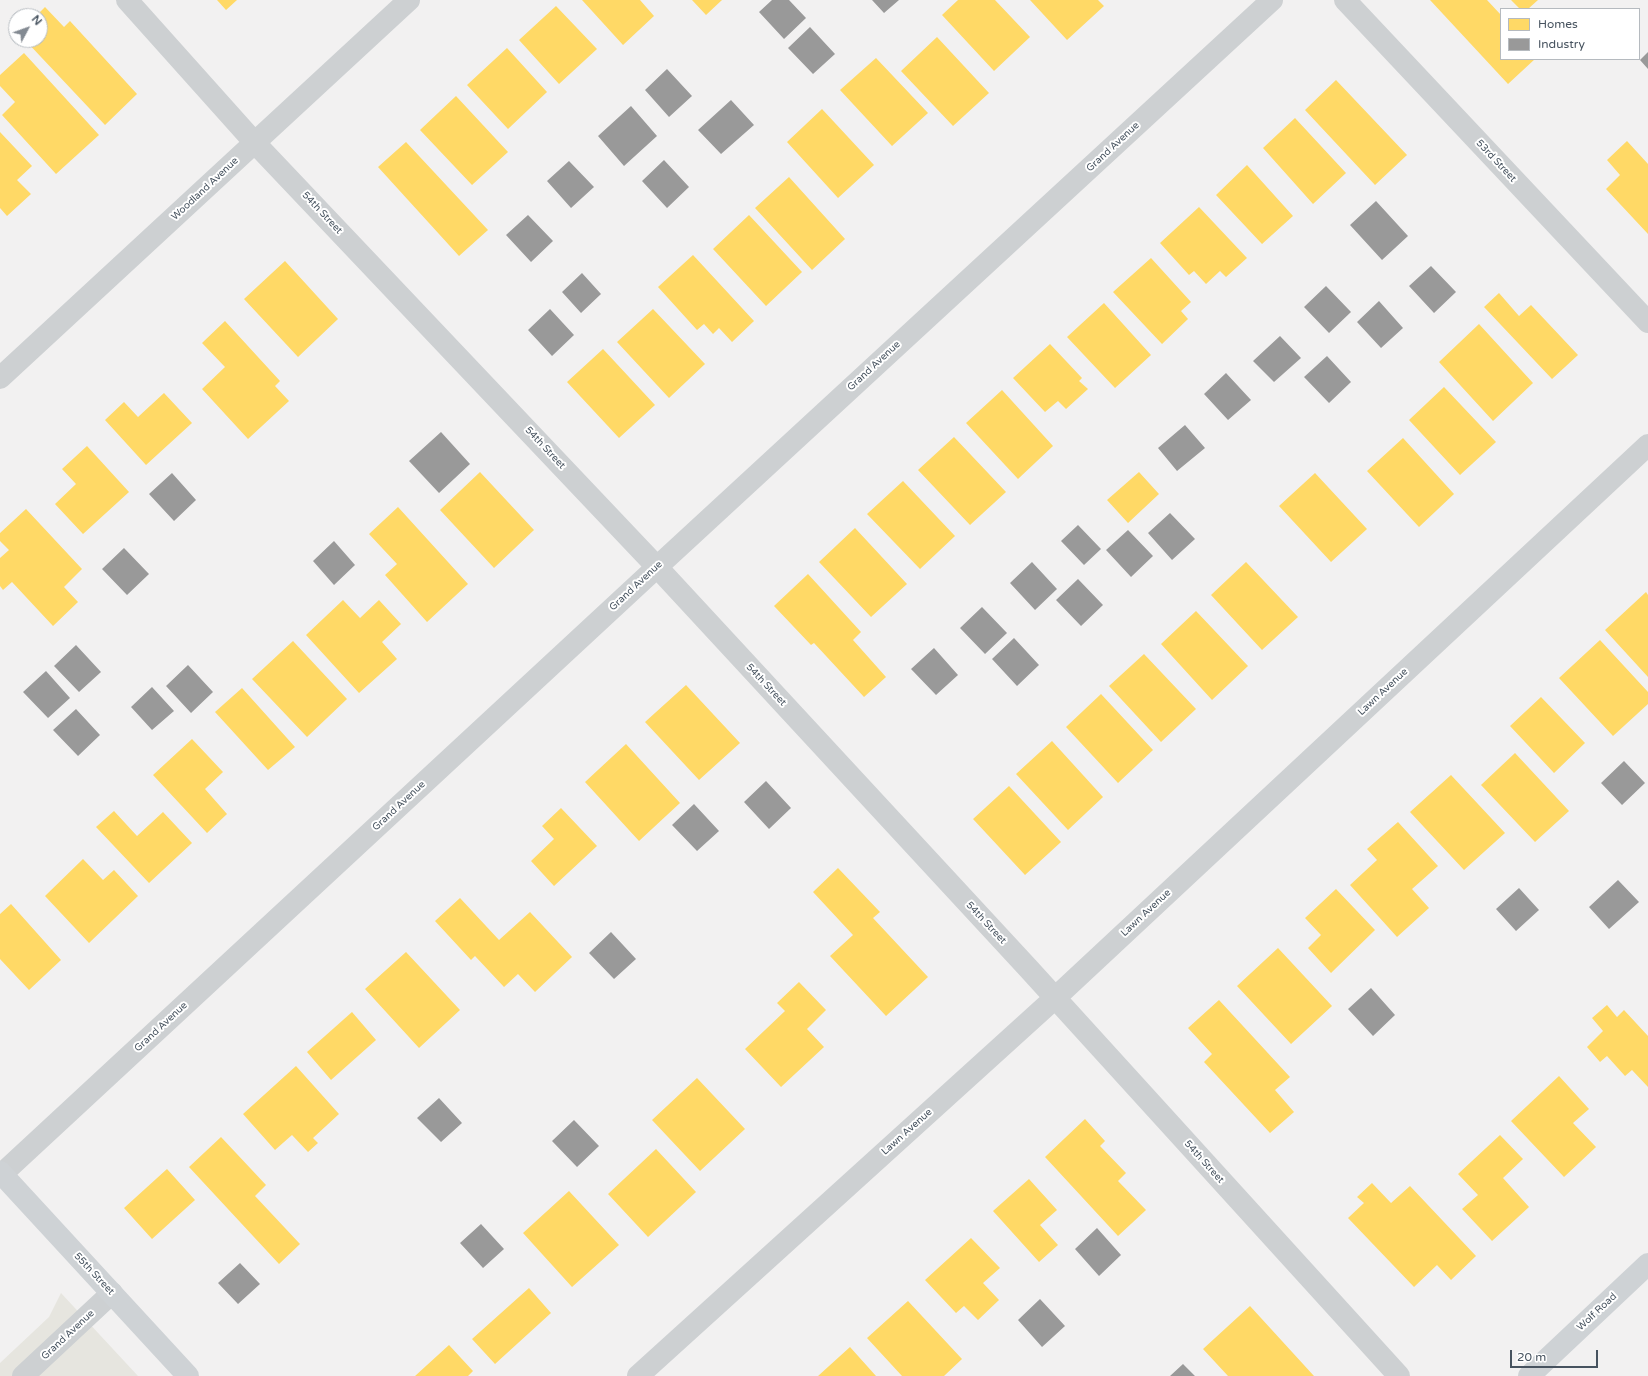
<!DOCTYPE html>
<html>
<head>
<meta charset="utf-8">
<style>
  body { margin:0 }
  #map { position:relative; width:1648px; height:1376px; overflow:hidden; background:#f2f1f1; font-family:"Varela Round",sans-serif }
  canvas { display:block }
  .legend { position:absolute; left:1500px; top:8px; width:140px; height:52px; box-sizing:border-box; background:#fff; border:1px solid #b5babf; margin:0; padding:5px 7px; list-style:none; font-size:12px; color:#47535f }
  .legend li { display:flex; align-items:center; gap:8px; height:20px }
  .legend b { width:20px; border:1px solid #b5babf }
  .north { position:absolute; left:8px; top:8px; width:40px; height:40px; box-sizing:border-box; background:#fff; border:1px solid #b5babf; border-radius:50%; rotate:49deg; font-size:11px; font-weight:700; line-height:16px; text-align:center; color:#47535f }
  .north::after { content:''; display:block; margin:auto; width:14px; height:18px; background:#838a92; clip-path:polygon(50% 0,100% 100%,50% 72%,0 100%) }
  .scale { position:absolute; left:1510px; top:1350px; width:88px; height:18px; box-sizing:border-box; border:2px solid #47535f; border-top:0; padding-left:5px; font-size:12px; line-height:14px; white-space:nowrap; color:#47535f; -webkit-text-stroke:3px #fff; paint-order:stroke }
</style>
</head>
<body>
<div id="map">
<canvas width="1648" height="1376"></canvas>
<ul class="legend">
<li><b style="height:11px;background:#ffd966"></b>Homes</li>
<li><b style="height:11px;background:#999"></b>Industry</li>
</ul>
<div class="north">N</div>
<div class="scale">20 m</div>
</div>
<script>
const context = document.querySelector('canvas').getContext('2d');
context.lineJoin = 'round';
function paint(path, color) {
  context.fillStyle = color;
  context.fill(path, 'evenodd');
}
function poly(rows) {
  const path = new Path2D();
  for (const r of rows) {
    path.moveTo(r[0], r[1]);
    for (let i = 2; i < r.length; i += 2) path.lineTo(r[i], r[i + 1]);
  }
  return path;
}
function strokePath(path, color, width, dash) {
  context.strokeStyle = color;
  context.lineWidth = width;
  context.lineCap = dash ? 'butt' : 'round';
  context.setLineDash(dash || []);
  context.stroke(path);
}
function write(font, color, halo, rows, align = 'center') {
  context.font = font + ' "Varela Round",sans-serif';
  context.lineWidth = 4;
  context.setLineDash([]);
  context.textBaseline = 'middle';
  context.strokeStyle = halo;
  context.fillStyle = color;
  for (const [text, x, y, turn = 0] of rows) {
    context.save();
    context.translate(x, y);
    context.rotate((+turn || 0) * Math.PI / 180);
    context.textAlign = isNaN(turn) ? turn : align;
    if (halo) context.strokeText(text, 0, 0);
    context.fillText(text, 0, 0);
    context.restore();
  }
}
const commercial = poly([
  [61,1293,138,1376,0,1376,0,1363,49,1317]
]);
const homes = poly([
  [217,0,237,0,226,10],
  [582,0,640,0,654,16,623,45],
  [692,0,722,0,706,15],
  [958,0,995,0,1030,37,994,71,942,15],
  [1030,0,1098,0,1104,6,1067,40],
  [1430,0,1487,0,1501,15,1501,59,1535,59,1508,84],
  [1511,0,1538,0,1528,9,1520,9],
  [556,6,597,49,559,84,519,40],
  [45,7,64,27,70,21,137,94,105,125,25,40,40,40,40,16,36,16],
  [937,37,989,93,953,126,901,71],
  [507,48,547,92,508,129,467,85],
  [24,53,99,135,56,174,2,115,15,102,0,86,0,75],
  [876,58,928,113,892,146,840,90],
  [1336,80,1407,155,1375,185,1305,110],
  [456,96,508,152,472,185,420,130],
  [822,109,874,165,838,198,787,142],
  [1295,118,1346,173,1313,204,1263,148],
  [0,132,32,166,17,180,31,194,7,216,0,208],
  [1627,141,1648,164,1648,234,1606,189,1620,175,1607,160],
  [406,142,488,230,459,256,378,167],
  [1247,165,1293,216,1262,244,1216,195],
  [789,177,845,239,812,270,755,208],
  [1199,207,1247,258,1226,277,1220,271,1206,284,1194,271,1189,275,1160,243],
  [749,215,802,272,766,306,713,249],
  [693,255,754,321,732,342,719,328,713,334,704,324,697,330,658,287],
  [1151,258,1191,302,1181,311,1188,319,1162,344,1113,292],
  [285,261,338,319,298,357,244,299],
  [1499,293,1519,316,1531,305,1578,355,1552,379,1484,307],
  [1104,303,1151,355,1115,388,1067,337],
  [653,309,705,364,669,398,617,342],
  [225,321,280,381,275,386,289,401,248,439,202,389,225,367,202,343],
  [1479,324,1533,383,1493,421,1439,362],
  [1050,344,1082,378,1079,381,1088,389,1066,409,1058,401,1045,412,1013,378],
  [603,349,655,405,619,438,567,382],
  [1444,387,1496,442,1460,475,1409,420],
  [1002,390,1053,446,1018,479,966,423],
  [164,393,192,423,146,465,105,420,124,402,138,417],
  [954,437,1006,492,970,525,918,470],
  [1403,438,1454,494,1419,527,1367,471],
  [87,446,129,492,83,534,55,504,76,484,62,469],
  [480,472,534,530,494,568,440,510],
  [1139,472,1159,494,1128,523,1107,500],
  [1315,473,1367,529,1331,562,1279,506],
  [903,481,955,536,920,569,867,514],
  [398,507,468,584,427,622,385,575,397,564,369,534],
  [26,509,82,569,64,587,78,602,53,626,12,582,3,590,0,586,0,558,9,550,0,541,0,533],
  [855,528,907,584,871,617,819,562],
  [1246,562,1298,617,1262,650,1211,595],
  [808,574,861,632,853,640,886,677,864,697,814,643,811,645,774,606],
  [1646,592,1648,595,1648,677,1605,630],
  [343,600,360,618,379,600,401,624,382,642,397,659,359,693,306,635],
  [1196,611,1248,666,1212,700,1161,644],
  [1600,640,1648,692,1648,704,1613,736,1559,678],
  [293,641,347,699,307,737,252,679],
  [1144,654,1196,709,1161,742,1109,686],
  [686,685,740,743,699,780,645,722],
  [242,688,295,747,268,770,215,712],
  [1101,694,1153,750,1118,783,1066,727],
  [1541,697,1585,743,1554,773,1510,726],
  [192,739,223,772,205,789,227,814,207,833,153,775],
  [1052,741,1103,797,1068,830,1016,774],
  [626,744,680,803,639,841,585,782],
  [1515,753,1569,811,1535,842,1481,785],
  [1451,775,1505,833,1464,870,1410,812],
  [1009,786,1061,842,1025,875,973,819],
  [561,808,597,846,554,886,531,861,554,839,542,826],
  [114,811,137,836,163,812,192,843,149,883,96,827],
  [1398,822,1438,866,1412,889,1429,908,1397,937,1350,885,1377,860,1367,849],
  [83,859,103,880,114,870,138,896,89,943,45,896],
  [838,868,880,912,873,918,928,977,886,1016,830,956,853,935,813,892],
  [1336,889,1375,930,1331,973,1308,948,1321,935,1305,918],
  [460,898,499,940,530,912,572,957,535,992,518,974,504,987,475,956,471,960,435,921],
  [11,904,61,960,29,990,0,959,0,914],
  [1278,948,1332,1006,1291,1044,1237,986],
  [406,952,460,1010,419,1048,365,989],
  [799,982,826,1010,807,1029,824,1047,781,1087,745,1049,785,1011,777,1003],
  [1219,1000,1290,1077,1275,1090,1294,1112,1270,1133,1204,1062,1212,1054,1188,1028],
  [1607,1005,1617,1017,1624,1010,1648,1036,1648,1087,1632,1070,1625,1076,1607,1056,1600,1062,1587,1047,1603,1031,1592,1018],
  [352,1012,376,1040,331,1080,307,1052],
  [296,1066,339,1114,313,1138,318,1143,308,1152,292,1135,275,1150,243,1114],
  [1559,1076,1589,1109,1573,1123,1596,1147,1564,1177,1511,1121],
  [697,1078,745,1129,700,1171,652,1120],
  [1085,1119,1105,1141,1100,1146,1126,1173,1118,1181,1146,1210,1118,1236,1045,1157],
  [1500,1135,1523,1159,1503,1178,1529,1207,1492,1241,1462,1209,1478,1195,1458,1174],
  [221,1137,266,1185,255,1196,300,1244,279,1264,189,1167],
  [656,1149,696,1192,648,1237,608,1194],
  [167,1169,195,1200,152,1239,124,1208],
  [1029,1179,1057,1210,1040,1225,1058,1245,1039,1262,993,1211],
  [1372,1183,1391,1203,1410,1186,1476,1256,1451,1280,1437,1265,1414,1287,1348,1218,1364,1203,1357,1197],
  [569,1191,619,1245,572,1287,523,1233],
  [971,1238,1000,1268,983,1283,999,1300,978,1320,964,1306,956,1313,925,1280],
  [529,1288,551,1313,495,1364,472,1339],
  [908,1301,962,1359,944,1376,902,1376,867,1338],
  [1250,1306,1314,1376,1228,1376,1203,1349],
  [449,1345,473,1371,468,1376,415,1376],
  [850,1347,876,1376,818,1376]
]);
const industry = poly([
  [772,0,789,0,806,18,784,39,759,12],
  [872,0,899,0,884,13],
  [810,27,835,54,813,74,788,48],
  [1648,52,1648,69,1640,60],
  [667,69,692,96,669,117,645,90],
  [731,100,754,125,721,154,698,130],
  [631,106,657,136,624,166,598,136],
  [664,160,689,187,667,208,642,181],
  [569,161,594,187,571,208,547,181],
  [1376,201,1408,236,1382,260,1350,225],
  [528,215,553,241,531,262,506,235],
  [1431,266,1456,292,1434,313,1409,286],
  [582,273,601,294,581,313,562,292],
  [1326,286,1351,312,1329,333,1304,307],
  [1379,301,1403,328,1381,348,1357,322],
  [550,309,574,335,552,356,528,330],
  [1280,336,1301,358,1274,382,1253,361],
  [1327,356,1351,382,1329,403,1304,377],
  [1226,373,1251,400,1228,420,1204,394],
  [1185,425,1205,448,1177,471,1158,448],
  [441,432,470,464,439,493,409,461],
  [172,473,196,500,174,521,149,494],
  [1170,513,1195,539,1172,560,1148,533],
  [1078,525,1101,549,1084,565,1061,541],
  [1128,530,1153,556,1131,577,1106,550],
  [334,541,355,565,334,585,313,561],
  [124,548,149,574,127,595,102,569],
  [1032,562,1057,589,1035,610,1010,583],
  [1078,579,1103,605,1081,626,1056,600],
  [982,607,1007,633,985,654,960,628],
  [1014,638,1039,665,1017,686,992,659],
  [76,645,101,672,79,692,54,666],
  [934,648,958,675,936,695,911,669],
  [188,665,213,692,191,713,166,686],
  [46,671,70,698,48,718,23,692],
  [152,687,174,711,152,730,131,707],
  [76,709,100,735,78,756,53,730],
  [1624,761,1645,783,1622,805,1601,783],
  [766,781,791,808,769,829,744,802],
  [694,804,719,831,697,851,672,825],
  [1618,880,1639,902,1609,929,1589,907],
  [1519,888,1539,910,1516,931,1496,909],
  [611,932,636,959,614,979,589,953],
  [1371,988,1395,1015,1373,1036,1348,1009],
  [439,1098,462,1123,441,1142,417,1118],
  [574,1120,599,1146,577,1167,552,1141],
  [481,1224,504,1249,483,1268,460,1243],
  [1097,1228,1121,1255,1099,1276,1075,1249],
  [240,1263,260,1284,238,1304,218,1283],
  [1040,1299,1065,1326,1042,1347,1018,1320],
  [1183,1364,1195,1376,1170,1376]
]);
const minor = poly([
  [127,0,255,143,657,567,1028,968,1399,1376],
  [1345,0,1648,322],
  [0,378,409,0],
  [2,1174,657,567,1272,0],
  [23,1376,112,1293],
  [638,1376,1055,998,1648,445]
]);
const secondary = poly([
  [0,1172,188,1376],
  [1529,1376,1648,1264]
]);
const streetNames = [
  ["Grand Avenue",1113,147,-43],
  ["53rd Street",1496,161,47],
  ["Woodland Avenue",205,189,-43],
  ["54th Street",322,213,47],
  ["Grand Avenue",874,366,-43],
  ["54th Street",545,448,47],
  ["Grand Avenue",636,586,-43],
  ["54th Street",766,685,47],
  ["Lawn Avenue",1383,692,-43],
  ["Grand Avenue",399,806,-43],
  ["Lawn Avenue",1146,913,-43],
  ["54th Street",986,923,47],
  ["Grand Avenue",161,1027,-43],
  ["Lawn Avenue",907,1132,-42],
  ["54th Street",1204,1162,48],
  ["55th Street",94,1274,47],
  ["Wolf Road",1597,1312,-43],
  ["Grand Avenue",68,1335,-43]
];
paint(commercial, '#e6e5df');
paint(homes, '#ffd966');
paint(industry, '#999');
strokePath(minor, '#cdd0d2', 22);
strokePath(secondary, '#ced2d5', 22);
write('10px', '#47535f', '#fff', streetNames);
</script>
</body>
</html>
